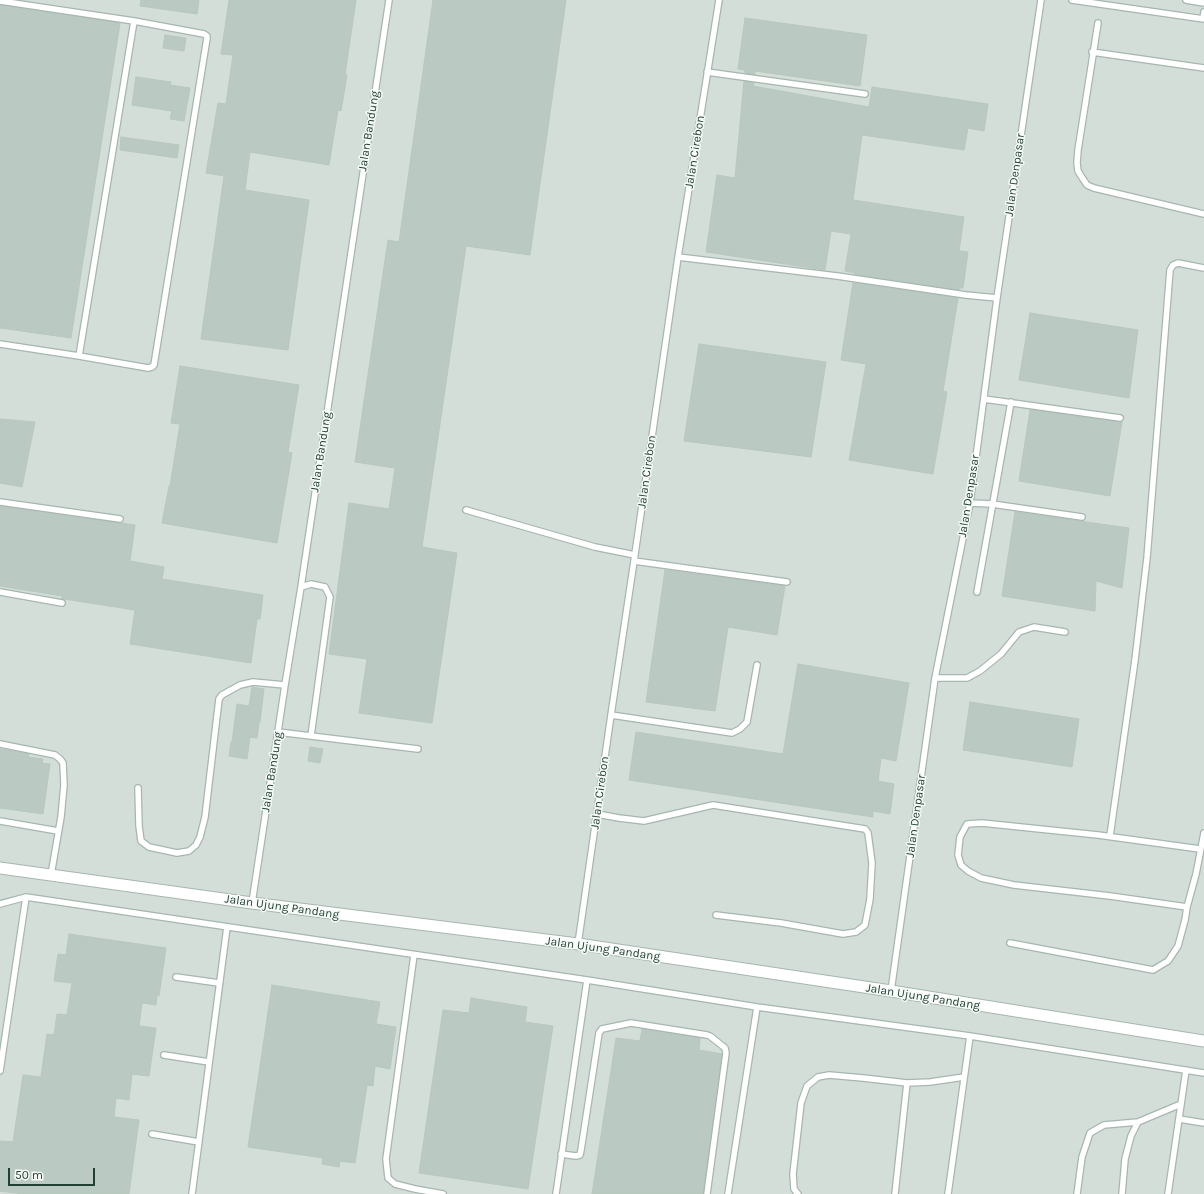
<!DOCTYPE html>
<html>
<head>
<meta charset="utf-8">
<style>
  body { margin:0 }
  #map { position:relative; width:1204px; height:1194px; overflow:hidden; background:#e5eee9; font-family:Karla,sans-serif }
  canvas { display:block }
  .scale { position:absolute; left:8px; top:1168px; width:87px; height:18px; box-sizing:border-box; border:2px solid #244036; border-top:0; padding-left:5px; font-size:12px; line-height:14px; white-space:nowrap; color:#244036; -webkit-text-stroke:3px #f5faf7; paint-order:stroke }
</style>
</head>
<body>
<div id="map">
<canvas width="1204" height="1194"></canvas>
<div class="scale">50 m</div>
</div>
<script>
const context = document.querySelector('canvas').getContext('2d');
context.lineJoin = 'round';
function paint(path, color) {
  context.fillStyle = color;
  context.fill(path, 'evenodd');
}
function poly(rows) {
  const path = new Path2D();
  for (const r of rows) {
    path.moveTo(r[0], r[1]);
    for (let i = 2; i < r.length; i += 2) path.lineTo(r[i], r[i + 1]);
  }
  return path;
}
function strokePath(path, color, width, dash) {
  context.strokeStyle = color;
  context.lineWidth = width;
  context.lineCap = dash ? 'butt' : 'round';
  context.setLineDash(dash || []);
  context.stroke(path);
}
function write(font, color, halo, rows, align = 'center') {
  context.font = font + ' Karla,sans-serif';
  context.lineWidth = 3;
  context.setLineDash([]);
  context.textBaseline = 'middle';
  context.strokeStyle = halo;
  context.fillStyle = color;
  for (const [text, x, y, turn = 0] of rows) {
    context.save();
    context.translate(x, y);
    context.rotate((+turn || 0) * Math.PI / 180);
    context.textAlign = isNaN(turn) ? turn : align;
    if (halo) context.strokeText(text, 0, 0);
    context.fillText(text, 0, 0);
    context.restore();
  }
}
const built = poly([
  [0,0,1204,0,1204,1194,0,1194]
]);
const building = poly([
  [141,0,199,0,197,14,140,6,141,0],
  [229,0,356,0,345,75,347,75,341,111,338,110,329,165,250,152,245,190,309,200,288,350,201,339,224,176,206,173,218,103,226,104,233,55,221,54,229,0],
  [433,0,566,0,530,255,466,246,422,547,457,553,432,723,359,713,367,659,329,654,349,503,389,509,395,468,355,462,388,240,399,242,433,0],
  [0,5,120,23,71,338,0,328,0,5],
  [745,18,867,35,860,86,755,71,755,74,745,73,745,70,738,69,745,18],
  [165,35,186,38,184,51,163,48,165,35],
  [136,77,171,82,170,85,190,88,184,121,170,119,172,111,132,105,136,77],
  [744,81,754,83,753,86,869,107,872,87,988,104,984,131,968,128,964,150,862,135,853,200,964,217,959,251,968,252,963,288,959,288,959,290,854,274,855,273,845,271,851,234,831,231,825,270,706,252,717,175,735,178,744,81],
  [121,137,179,145,177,158,120,150,121,137],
  [853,283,958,298,943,391,947,392,933,474,849,460,866,364,841,360,853,283],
  [1030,313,1138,330,1129,398,1019,380,1030,313],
  [699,344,826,362,811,457,684,441,699,344],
  [180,366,299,385,288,452,292,453,277,543,162,523,169,486,170,486,180,424,171,423,180,366],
  [1030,410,1122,422,1110,496,1019,481,1030,410],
  [0,419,35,422,22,487,0,483,0,419],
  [0,506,74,517,135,525,130,561,164,567,162,579,263,595,260,619,257,619,251,663,130,644,135,610,64,599,62,599,62,596,0,586,0,506],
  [1015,512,1129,528,1122,588,1096,581,1095,611,1002,596,1015,512],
  [665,570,785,586,777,635,728,627,715,711,646,702,665,570],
  [798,664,909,683,896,761,881,758,878,781,894,784,890,814,873,811,873,817,629,780,636,732,783,754,798,664],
  [252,687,264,689,260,722,259,722,257,738,250,737,247,759,229,756,231,742,232,742,237,704,249,706,252,687],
  [970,702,1079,719,1072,767,963,750,970,702],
  [310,747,323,749,320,763,308,761,310,747],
  [0,749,29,754,28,757,43,759,42,763,50,764,43,814,0,808,0,749],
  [69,934,166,948,159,996,157,995,156,1005,142,1003,139,1026,156,1028,149,1076,132,1074,129,1100,116,1098,114,1117,139,1120,129,1194,22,1194,0,1191,0,1141,13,1142,23,1075,41,1077,47,1034,54,1035,57,1014,67,1015,72,983,54,981,58,954,66,955,69,934],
  [272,985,380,1002,376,1024,396,1027,390,1069,375,1066,373,1086,367,1085,355,1163,340,1161,339,1167,322,1164,323,1158,248,1147,272,985],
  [471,998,527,1007,525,1022,553,1026,528,1189,419,1173,443,1010,469,1013,471,998],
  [642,1029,700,1038,699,1050,722,1054,703,1194,592,1194,616,1038,640,1041,642,1029]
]);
const service = poly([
  [1072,0,1204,19],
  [1186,0,1204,3],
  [0,1,134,21,204,34,207,36,207,38,154,365,152,367,148,368,79,356,0,344],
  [1203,19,1204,12],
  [1098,23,1078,150,1077,163,1078,171,1083,179,1087,185,1094,188,1204,214],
  [1092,52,1204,68],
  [707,72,865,94],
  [678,257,837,276,966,295,997,298],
  [79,356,134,21],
  [984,399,1120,418],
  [0,502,120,519],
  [970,503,992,504,1082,517],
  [466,510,595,547,635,555],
  [634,561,787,582],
  [301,587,311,584,325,587,330,597,311,736],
  [0,592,62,603],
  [977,592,1011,402],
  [935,678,967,678,980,671,1001,654,1019,632,1034,627,1065,632],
  [611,715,732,733,740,729,747,722,757,665],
  [278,732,418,749],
  [0,744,55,755,60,759,63,763,64,785,61,817,51,875],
  [138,788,139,826,141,841,149,847,177,853,189,851,196,845,200,837,205,817,219,699,222,695,240,685,253,682,285,685],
  [597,814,619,818,644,821,713,805,865,829,866,830,868,833,872,863,870,899,865,925,856,932,843,934,781,923,716,915],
  [0,821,58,831],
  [1110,836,1135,660,1147,558,1170,270,1173,265,1178,263,1204,268],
  [252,903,285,685,301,587,389,0],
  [0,904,26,897,587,980,757,1007,970,1036,1204,1073],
  [1187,907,1110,896,1014,885,981,878,968,871,961,865,958,855,960,837,967,824,982,823,1098,835,1200,849],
  [1010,943,1153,970,1168,961,1178,946,1185,920,1187,907,1196,874,1204,833],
  [578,944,611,715,634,561,678,257,719,0],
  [414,955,386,1159,388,1178,395,1184,415,1189,443,1194],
  [176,977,219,983],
  [891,991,935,678,970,503,997,298,1041,0],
  [164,1055,209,1062],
  [0,1071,26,897],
  [1179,1119,1204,1123],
  [152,1134,199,1142],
  [561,1154,576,1156,580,1155,581,1150,599,1033,602,1029,631,1023,707,1035,710,1036,725,1048,726,1053,707,1194],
  [192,1194,227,927],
  [556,1194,587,980],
  [728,1194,757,1007],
  [798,1194,794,1189,793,1174,801,1103,807,1086,818,1077,829,1075,863,1078,907,1083,930,1082,964,1077],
  [895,1194,907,1083],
  [948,1194,970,1036],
  [1077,1194,1082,1157,1090,1133,1104,1125,1138,1122],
  [1122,1194,1125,1159,1131,1136,1138,1122,1181,1104],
  [1168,1194,1186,1070]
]);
const minor = poly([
  [0,868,252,903,578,944,891,991,1204,1041]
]);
const streetNames = [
  ["Jalan Bandung",369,131,-81],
  ["Jalan Cirebon",695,152,-81],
  ["Jalan Denpasar",1015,175,-82],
  ["Jalan Bandung",321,452,-81],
  ["Jalan Cirebon",647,472,-82],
  ["Jalan Denpasar",969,496,-81],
  ["Jalan Bandung",272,772,-81],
  ["Jalan Cirebon",600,793,-82],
  ["Jalan Denpasar",916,816,-82],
  ["Jalan Ujung Pandang",282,907,8],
  ["Jalan Ujung Pandang",603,949,8],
  ["Jalan Ujung Pandang",923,997,9]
];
paint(built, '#d3ded8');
paint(building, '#bac9c2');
strokePath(building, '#b7c8bf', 1);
strokePath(service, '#a7b6b0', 8);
strokePath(minor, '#a7b6b0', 13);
strokePath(service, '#fff', 5.5);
strokePath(minor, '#fff', 11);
write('12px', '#244036', '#f5faf7', streetNames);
</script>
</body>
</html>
